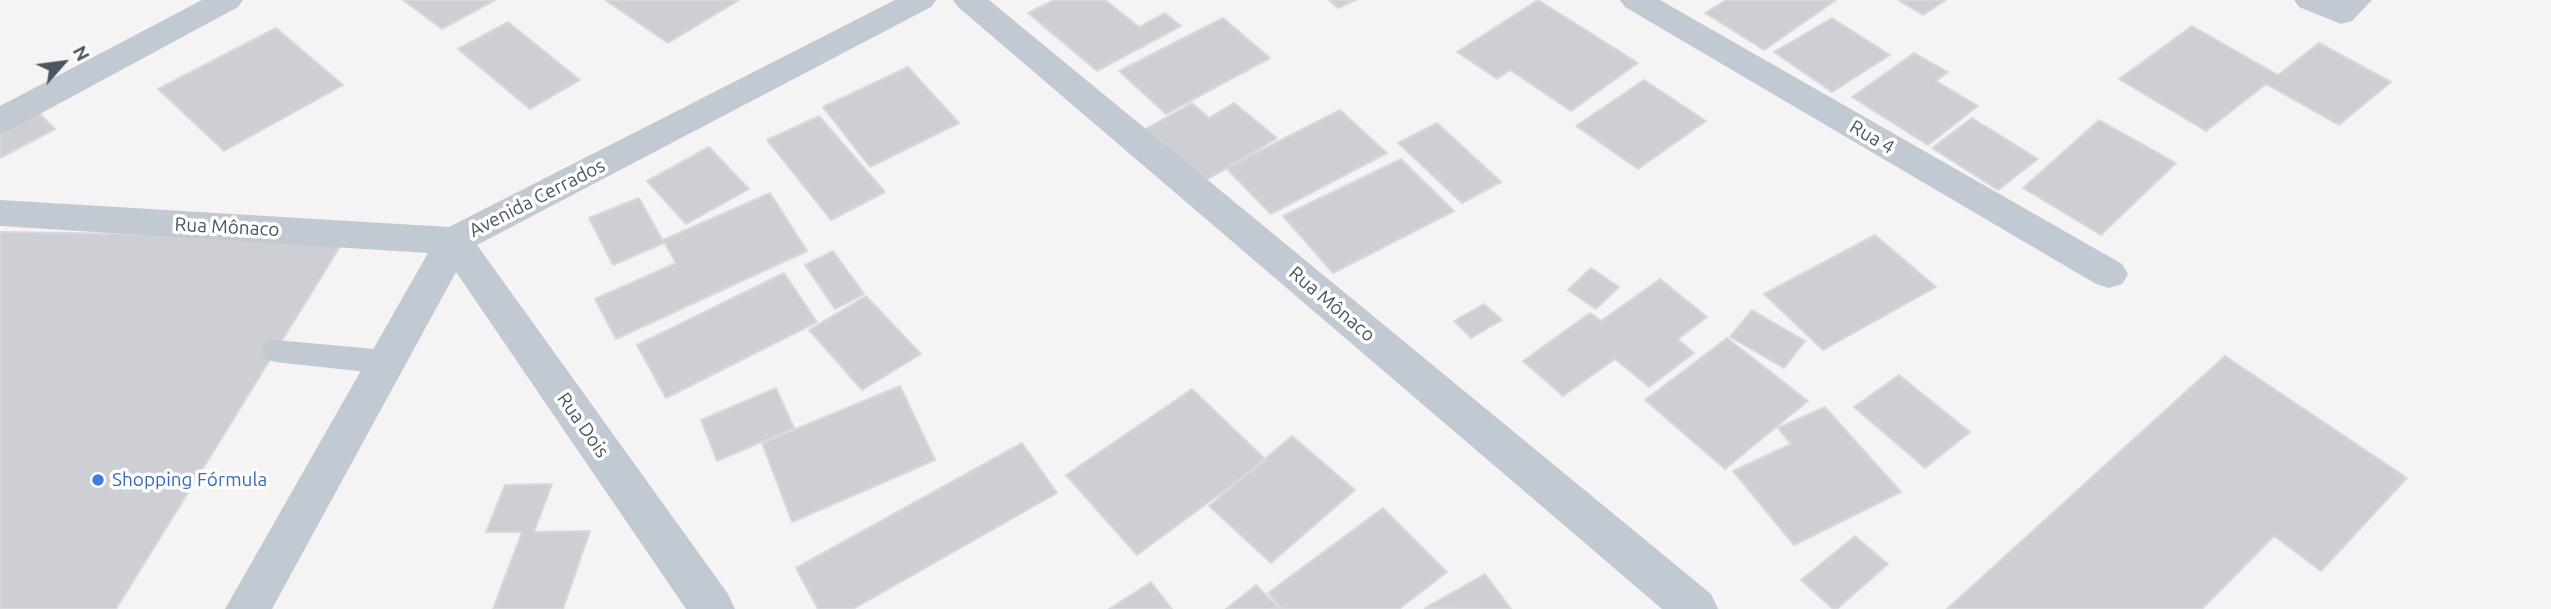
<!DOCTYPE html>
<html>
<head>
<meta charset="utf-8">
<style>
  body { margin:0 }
  #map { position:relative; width:2551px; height:609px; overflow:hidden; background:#f5f3f3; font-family:Ubuntu,sans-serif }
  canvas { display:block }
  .north { position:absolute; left:28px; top:28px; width:70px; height:70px; -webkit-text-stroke:5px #fff; paint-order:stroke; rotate:62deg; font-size:19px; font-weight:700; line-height:28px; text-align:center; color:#4a5661 }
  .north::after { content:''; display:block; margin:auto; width:24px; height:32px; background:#4a5661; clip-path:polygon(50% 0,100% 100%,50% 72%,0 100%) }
</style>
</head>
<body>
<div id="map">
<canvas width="2551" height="609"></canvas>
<div class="north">N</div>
</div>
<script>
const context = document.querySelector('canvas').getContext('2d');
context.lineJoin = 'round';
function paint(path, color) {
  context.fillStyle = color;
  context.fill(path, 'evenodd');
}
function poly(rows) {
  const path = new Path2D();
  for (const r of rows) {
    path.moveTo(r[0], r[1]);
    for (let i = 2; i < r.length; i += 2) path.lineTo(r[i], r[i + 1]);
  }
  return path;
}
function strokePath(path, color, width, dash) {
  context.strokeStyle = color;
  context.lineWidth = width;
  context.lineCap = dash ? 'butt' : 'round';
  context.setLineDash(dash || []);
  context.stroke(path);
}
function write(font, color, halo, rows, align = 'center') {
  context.font = font + ' Ubuntu,sans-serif';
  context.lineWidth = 7;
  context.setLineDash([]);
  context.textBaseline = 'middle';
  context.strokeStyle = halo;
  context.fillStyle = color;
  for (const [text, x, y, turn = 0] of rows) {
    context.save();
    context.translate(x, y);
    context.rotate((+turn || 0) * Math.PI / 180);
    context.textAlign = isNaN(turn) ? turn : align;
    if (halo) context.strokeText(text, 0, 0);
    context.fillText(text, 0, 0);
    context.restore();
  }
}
const building = poly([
  [403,0,495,0,442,29,403,0],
  [605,0,739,0,668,43,605,0],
  [1054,0,1105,0,1139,27,1165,13,1181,26,1097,71,1028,13,1054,0],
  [1329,0,1356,0,1338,8,1329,0],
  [1538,0,1638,63,1571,111,1510,70,1497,79,1457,52,1538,0],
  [1726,0,1836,0,1764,50,1705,13,1726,0],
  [1898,0,1946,0,1923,15,1898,0],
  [1223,18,1270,58,1166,114,1119,71,1223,18],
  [1832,18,1890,55,1832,92,1774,52,1832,18],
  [508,22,580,80,530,109,458,49,508,22],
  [2192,26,2278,75,2319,43,2391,82,2339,125,2266,84,2206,131,2119,79,2192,26],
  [276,28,343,85,224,151,158,89,276,28],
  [1914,53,1948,72,1936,81,1978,106,1928,145,1852,97,1914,53],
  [908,67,959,123,870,167,823,107,908,67],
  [1644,80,1706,121,1638,169,1576,126,1644,80],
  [1192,103,1209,118,1234,103,1277,138,1205,181,1142,131,1192,103],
  [1340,110,1387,153,1271,214,1226,168,1340,110],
  [38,112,55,129,0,158,0,132,38,112],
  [819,116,885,192,831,220,767,140,819,116],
  [1972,118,2038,159,1998,190,1932,148,1972,118],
  [2099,120,2176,163,2101,235,2023,188,2099,120],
  [1437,123,1501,182,1462,203,1398,143,1437,123],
  [709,147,749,189,686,224,647,181,709,147],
  [1401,159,1454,211,1333,273,1283,216,1401,159],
  [770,193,807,251,616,339,595,299,676,263,663,240,770,193],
  [639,198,664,243,613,265,589,218,639,198],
  [0,232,346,237,116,609,0,609,0,232],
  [1875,235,1936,287,1823,350,1764,294,1875,235],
  [833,251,864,294,835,309,805,265,833,251],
  [1591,268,1619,287,1596,309,1568,290,1591,268],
  [784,273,817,322,666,398,637,345,784,273],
  [1660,279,1707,317,1678,339,1694,353,1649,387,1615,359,1563,396,1523,361,1590,313,1601,321,1660,279],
  [866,296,921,354,862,390,809,330,866,296],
  [1484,304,1502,320,1471,338,1454,321,1484,304],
  [1752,310,1805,341,1784,368,1730,337,1752,310],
  [1727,338,1808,401,1725,469,1645,400,1727,338],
  [2225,356,2407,478,2321,571,2274,536,2202,609,1947,609,2225,356],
  [1899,375,1970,432,1925,468,1854,407,1899,375],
  [900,386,935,460,792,522,762,443,900,386],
  [776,388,794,428,717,461,701,420,776,388],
  [1192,389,1266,460,1137,555,1066,475,1192,389],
  [1825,407,1901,492,1794,545,1733,471,1791,444,1778,428,1825,407],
  [1292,436,1355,490,1271,563,1209,506,1292,436],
  [1022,443,1057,493,853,609,818,609,796,568,1022,443],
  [552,484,534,532,590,531,563,609,493,609,522,532,486,532,505,485,552,484],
  [1383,508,1447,572,1399,609,1282,609,1268,593,1383,508],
  [1855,536,1888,564,1837,609,1833,609,1801,580,1855,536],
  [1485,574,1511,609,1425,608,1485,574],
  [1151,582,1172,609,1109,609,1151,582],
  [1256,585,1280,609,1226,609,1256,585]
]);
const lane = poly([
  [275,340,386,350,396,354,400,362,396,370,386,374,275,362,265,359,261,351,265,343,275,340]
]);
const street = poly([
  [202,0,243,0,238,7,12,129,0,133,0,106,202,0],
  [895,0,936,0,931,7,477,245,728,594,735,609,686,609,456,272,272,609,225,609,428,253,0,226,0,200,449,227,895,0],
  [953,0,989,0,1711,594,1718,609,1662,609,958,7,953,0],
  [1620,0,1660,0,2122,264,2128,274,2122,284,2109,288,2096,284,1625,7,1620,0],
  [2294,0,2372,0,2352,21,2341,24,2299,7,2294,0]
]);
const markers = [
  [98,480,7,"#3f7fe0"]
];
const streetNames = [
  ["Rua 4",1872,137,30],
  ["Avenida Cerrados",537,198,-27],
  ["Rua Mônaco",227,227,3],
  ["Rua Mônaco",1332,304,40],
  ["Rua Dois",583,425,55]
];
const shopNames = [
  ["Shopping Fórmula",112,480]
];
paint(building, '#cdcfd5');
strokePath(building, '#d7d9de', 2);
paint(lane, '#c1cad2');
paint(street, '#c1cad2');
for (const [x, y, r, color] of markers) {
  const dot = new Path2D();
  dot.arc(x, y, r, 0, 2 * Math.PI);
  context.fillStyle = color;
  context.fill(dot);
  strokePath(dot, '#fff', 2.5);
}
write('19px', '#4a5661', '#fff', streetNames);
write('19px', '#366cbe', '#fff', shopNames, 'left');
</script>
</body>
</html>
